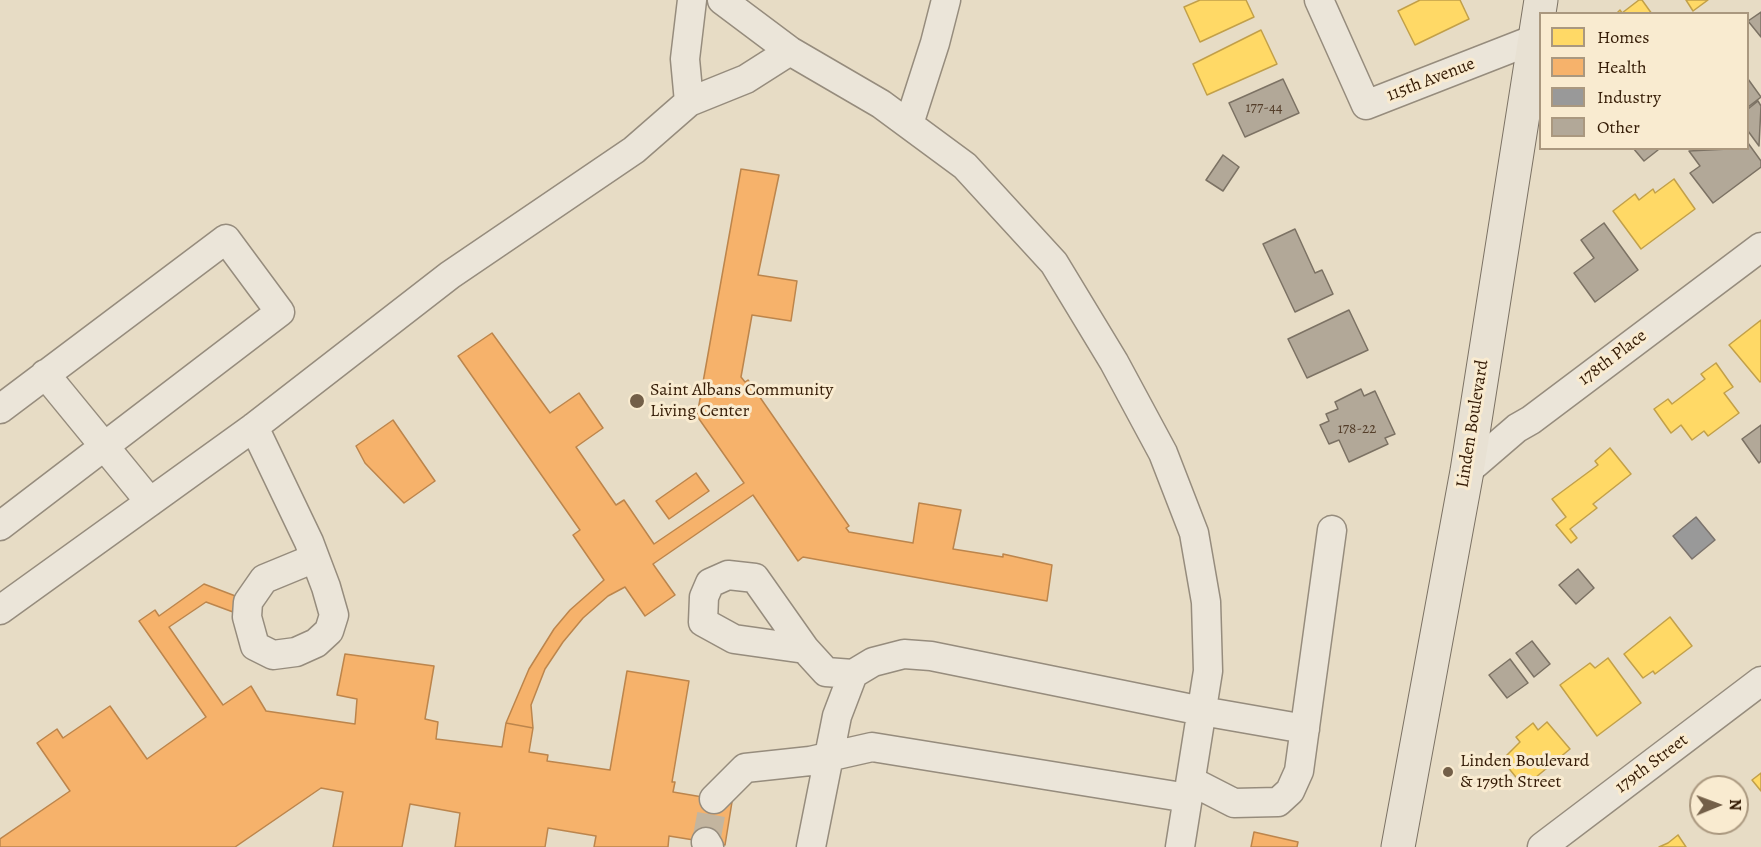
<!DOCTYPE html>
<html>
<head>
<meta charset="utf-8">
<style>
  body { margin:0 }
  #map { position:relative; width:1761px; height:847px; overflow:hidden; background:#e7dcc5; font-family:Alegreya,serif }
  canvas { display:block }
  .legend { position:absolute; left:1539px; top:12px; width:210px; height:138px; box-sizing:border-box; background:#f9ebd0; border:2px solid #aa987f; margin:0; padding:8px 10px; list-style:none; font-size:18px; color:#341b05 }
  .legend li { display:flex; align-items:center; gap:12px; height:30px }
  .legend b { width:30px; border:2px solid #aa987f }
  .north { position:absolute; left:1689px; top:775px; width:60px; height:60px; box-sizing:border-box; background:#f9ebd0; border:2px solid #aa987f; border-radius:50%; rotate:89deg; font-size:16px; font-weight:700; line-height:24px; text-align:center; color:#341b05 }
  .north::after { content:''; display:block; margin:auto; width:21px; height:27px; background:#735f48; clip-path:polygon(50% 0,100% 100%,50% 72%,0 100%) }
</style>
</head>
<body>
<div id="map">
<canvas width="1761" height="847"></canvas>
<ul class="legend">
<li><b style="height:16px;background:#ffd966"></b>Homes</li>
<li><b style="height:16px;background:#f6b26b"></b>Health</li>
<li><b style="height:16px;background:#999"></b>Industry</li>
<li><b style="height:16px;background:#b2a898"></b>Other</li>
</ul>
<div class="north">N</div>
</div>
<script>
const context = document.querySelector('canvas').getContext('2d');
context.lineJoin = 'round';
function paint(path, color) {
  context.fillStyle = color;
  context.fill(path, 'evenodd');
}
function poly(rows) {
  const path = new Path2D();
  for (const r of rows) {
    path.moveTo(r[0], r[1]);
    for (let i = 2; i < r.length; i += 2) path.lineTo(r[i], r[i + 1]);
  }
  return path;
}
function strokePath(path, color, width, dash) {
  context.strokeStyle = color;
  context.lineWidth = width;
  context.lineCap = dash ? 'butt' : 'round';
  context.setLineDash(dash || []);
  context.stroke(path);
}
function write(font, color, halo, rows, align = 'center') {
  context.font = font + ' Alegreya,serif';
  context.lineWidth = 6;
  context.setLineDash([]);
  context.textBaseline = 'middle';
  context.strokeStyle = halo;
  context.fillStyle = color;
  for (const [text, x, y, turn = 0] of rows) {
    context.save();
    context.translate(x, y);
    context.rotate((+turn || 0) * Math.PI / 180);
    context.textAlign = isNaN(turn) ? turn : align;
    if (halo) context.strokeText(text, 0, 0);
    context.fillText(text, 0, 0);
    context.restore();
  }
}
const homes = poly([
  [1200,0,1246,0,1254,17,1200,42,1184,7,1200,0],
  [1420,0,1460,0,1469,19,1415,45,1398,11,1420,0],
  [1639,0,1642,0,1652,14,1616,14,1620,10,1622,13,1639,0],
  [1686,0,1708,0,1693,11,1686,0],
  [1261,30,1277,64,1207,95,1193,64,1261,30],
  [1674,179,1695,209,1641,249,1613,211,1635,194,1639,200,1653,189,1655,193,1674,179],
  [1761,320,1761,381,1760,382,1729,345,1761,320],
  [1716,363,1733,387,1724,393,1739,413,1708,436,1704,431,1692,440,1681,425,1671,433,1654,409,1668,399,1672,404,1705,379,1701,374,1716,363],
  [1610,448,1631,474,1593,504,1597,508,1570,529,1577,538,1571,543,1556,525,1566,517,1552,499,1598,465,1595,461,1610,448],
  [1670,617,1692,646,1655,674,1653,671,1643,678,1624,654,1670,617],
  [1608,658,1641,703,1597,736,1560,685,1590,663,1595,668,1608,658],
  [1547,722,1570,749,1524,787,1502,760,1520,742,1516,737,1533,723,1538,730,1547,722],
  [1761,773,1761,791,1752,780,1761,773],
  [1678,835,1686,847,1659,847,1668,843,1678,835]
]);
const health = poly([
  [741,169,779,175,758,275,797,281,791,321,752,315,741,377,745,382,748,380,849,526,846,528,849,532,913,543,919,503,961,510,953,549,1003,557,1003,554,1052,565,1047,601,803,557,798,561,753,495,653,564,675,595,645,616,625,587,608,596,583,618,563,642,545,669,531,705,533,728,506,723,529,669,554,629,570,610,604,580,573,535,580,530,458,356,492,333,550,413,579,393,603,428,576,447,616,505,624,500,654,544,744,483,697,416,741,169],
  [393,420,435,481,404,503,365,463,356,446,393,420],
  [696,473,709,491,669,519,656,501,696,473],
  [204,584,238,597,233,612,206,602,169,627,223,705,251,686,266,711,355,724,357,699,337,695,345,654,434,666,425,719,438,722,436,739,502,747,506,723,533,728,529,752,548,755,547,761,610,770,627,671,689,681,672,782,675,782,673,792,732,802,725,845,669,836,668,847,594,847,596,836,548,828,545,847,455,847,460,813,410,804,402,847,333,847,343,792,321,788,235,847,0,847,0,839,70,791,37,743,57,729,63,738,110,706,147,759,206,717,139,621,155,610,159,616,204,584],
  [1254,832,1298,842,1297,847,1251,847,1254,832]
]);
const industry = poly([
  [1696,517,1715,540,1692,559,1673,536,1696,517]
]);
const building = poly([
  [1761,12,1761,37,1748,21,1761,12],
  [1283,79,1299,113,1245,137,1229,103,1283,79],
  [1748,79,1761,97,1748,107,1748,79],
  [1758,101,1761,106,1759,146,1748,131,1748,109,1758,101],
  [1748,143,1761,161,1761,167,1713,203,1690,173,1700,166,1689,151,1748,148,1748,143],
  [1633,148,1657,148,1658,150,1644,161,1633,148],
  [1223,155,1239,167,1223,191,1206,180,1223,155],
  [1604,223,1638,270,1595,302,1574,273,1594,258,1581,240,1604,223],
  [1295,229,1315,273,1322,270,1333,294,1295,312,1263,244,1295,229],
  [1349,310,1368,350,1307,378,1288,339,1349,310],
  [1361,389,1364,396,1375,391,1395,434,1385,438,1388,444,1349,462,1339,440,1329,444,1320,425,1329,421,1326,414,1338,409,1335,402,1361,389],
  [1761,425,1761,461,1759,463,1742,439,1761,425],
  [1578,569,1594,588,1576,604,1559,585,1578,569],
  [1532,641,1550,664,1534,677,1516,653,1532,641],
  [1510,659,1528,683,1507,698,1489,675,1510,659]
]);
const minorTunnel = poly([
  [706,842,714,799]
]);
const minor = poly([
  [722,0,790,51,881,104,965,166,1054,263,1114,362,1163,453,1194,533,1206,602,1208,671,1180,847],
  [1319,0,1366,105,1535,39],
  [689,102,685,59,692,0],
  [909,124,935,43,946,0],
  [45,374,150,502],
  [0,409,226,239,280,312,0,526],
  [254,427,309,542,315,558,326,587,334,615,329,631,316,643,296,652,273,655,255,646,247,617,248,602,264,579,315,558],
  [1467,471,1517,428,1531,420,1761,247],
  [0,610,254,427,450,275,634,150,689,102,746,79,790,51],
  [805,649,734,639,703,622,704,597,710,583,728,575,755,578,805,649,826,672,853,674,873,662,904,654,931,656,1202,711,1305,729],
  [1191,781,1234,803,1278,802,1290,791,1299,771,1332,530],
  [714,799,745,768,810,761,872,747,1188,798],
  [706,842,709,847],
  [811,847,837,716,853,674],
  [1542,847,1761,681]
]);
const major = poly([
  [1398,847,1467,471,1541,0]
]);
const markers = [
  [637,401,8,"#735f48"],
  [1448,772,6,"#735f48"]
];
const numberNames = [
  ["177-44",1264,108],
  ["178-22",1357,429]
];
const streetNames = [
  ["115th Avenue",1431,80,-21],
  ["178th Place",1613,358,-37],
  ["Linden Boulevard",1473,424,-81],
  ["179th Street",1652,764,-37]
];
const poiNames = [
  ["Saint Albans Community",650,391],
  ["Living Center",650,412],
  ["Linden Boulevard",1460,762],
  ["& 179th Street",1460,783]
];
paint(homes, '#ffd966');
strokePath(homes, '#c2a049', 1.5);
paint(health, '#f6b26b');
strokePath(health, '#bc854c', 1.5);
paint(industry, '#999');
strokePath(industry, '#7b736d', 1.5);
paint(building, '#b2a898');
strokePath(building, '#7c7264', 1.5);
strokePath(minorTunnel, '#c3b59f', 28, [28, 14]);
strokePath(minor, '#968c7d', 31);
strokePath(major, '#7c7264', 35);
strokePath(minor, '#ebe5d9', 28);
strokePath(major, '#e8e1d3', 33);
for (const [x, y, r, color] of markers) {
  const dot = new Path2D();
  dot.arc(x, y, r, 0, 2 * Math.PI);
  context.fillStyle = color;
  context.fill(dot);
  strokePath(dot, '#f9ebd0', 2);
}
write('15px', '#543e2a', null, numberNames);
write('18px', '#341b05', '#f9ebd0', streetNames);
write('18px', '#341b05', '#f9ebd0', poiNames, 'left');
</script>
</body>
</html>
